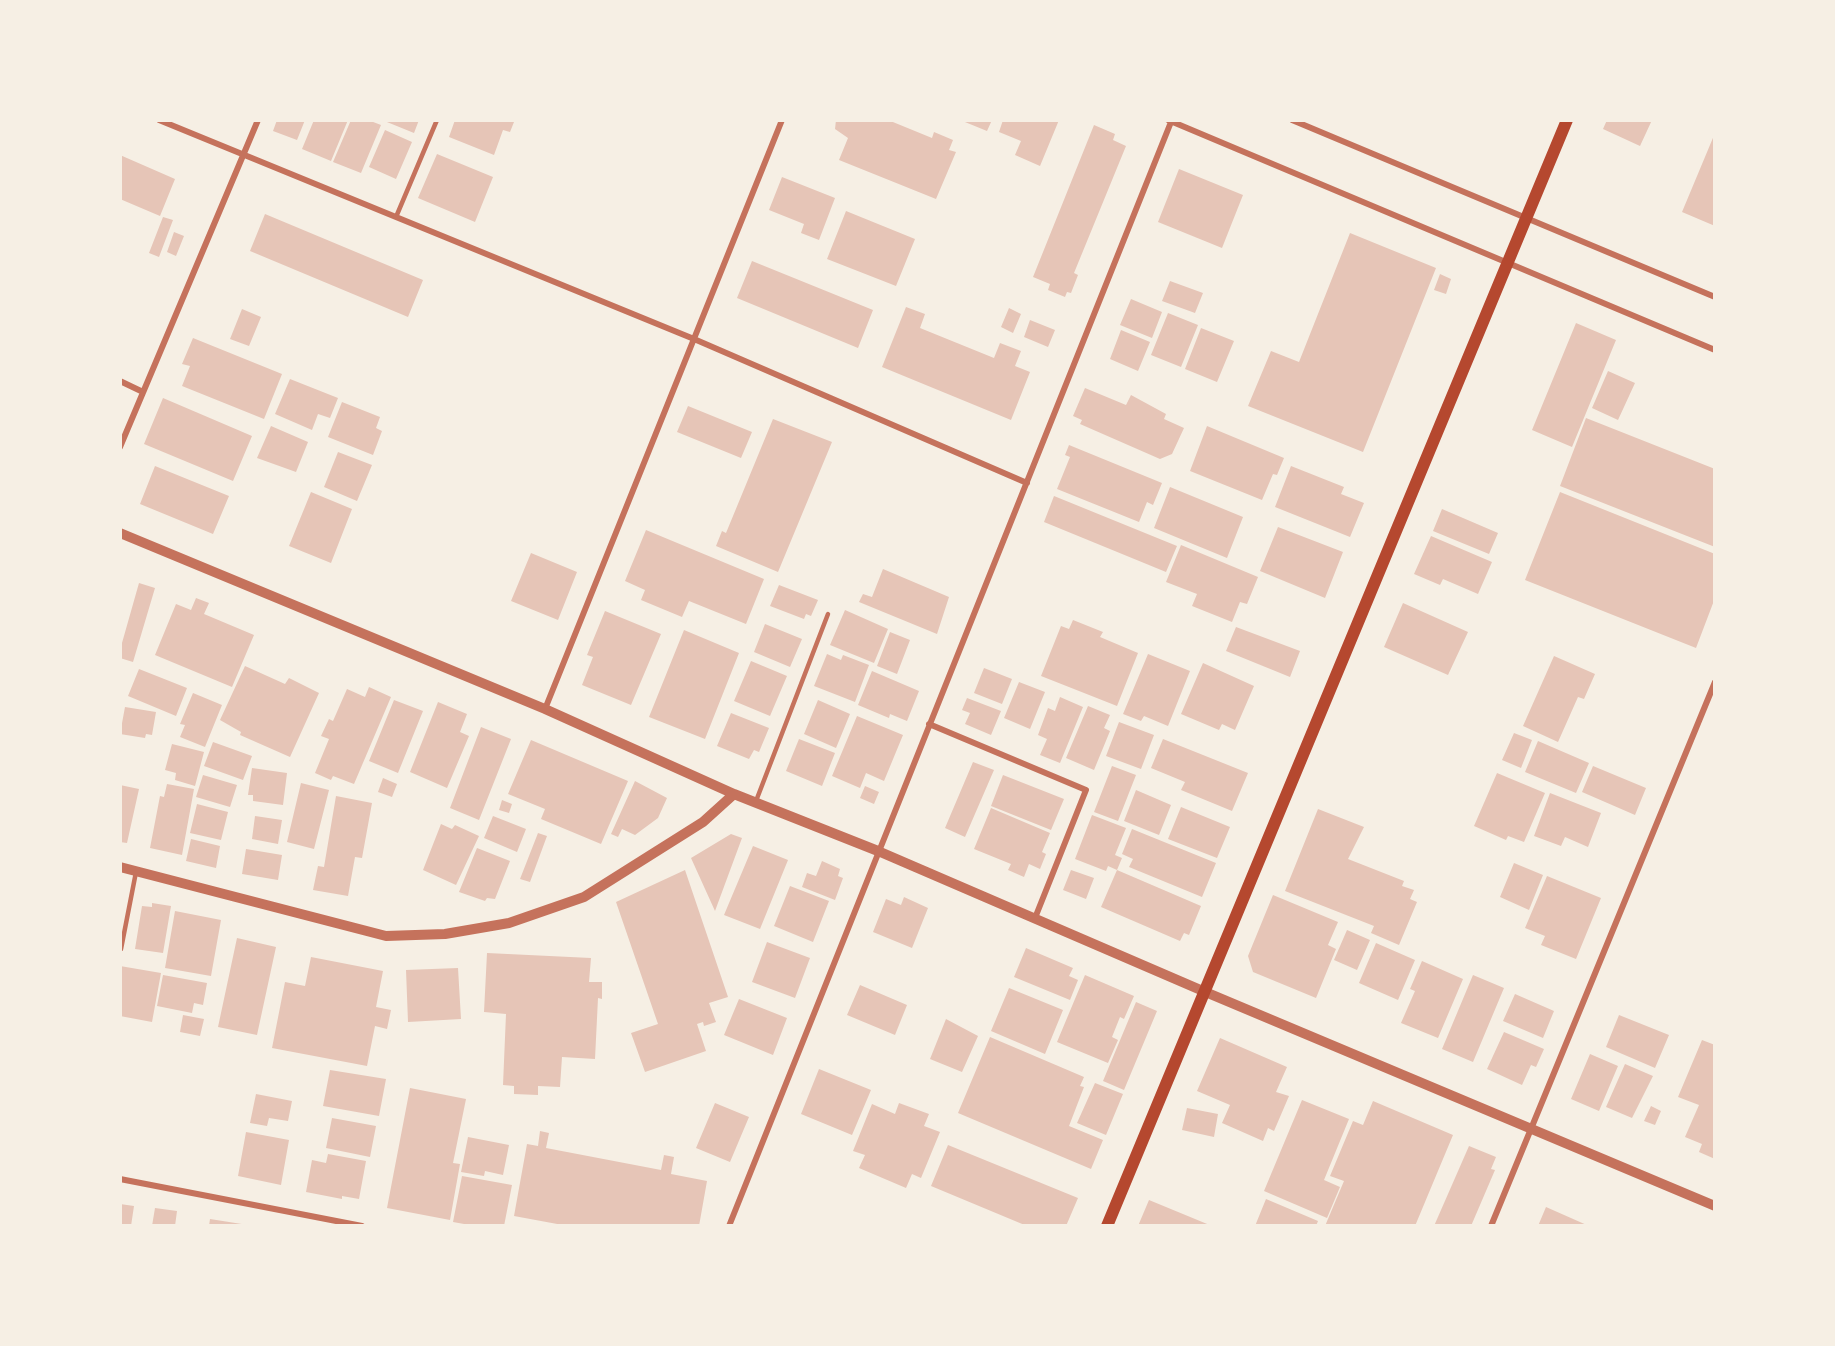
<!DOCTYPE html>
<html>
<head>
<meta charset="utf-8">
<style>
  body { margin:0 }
  #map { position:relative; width:1835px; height:1346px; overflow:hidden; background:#f6efe4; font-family:"Titillium Web",sans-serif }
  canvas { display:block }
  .frame { position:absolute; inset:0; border:122px solid #f6efe4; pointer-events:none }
</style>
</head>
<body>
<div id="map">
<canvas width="1835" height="1346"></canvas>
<div class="frame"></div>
</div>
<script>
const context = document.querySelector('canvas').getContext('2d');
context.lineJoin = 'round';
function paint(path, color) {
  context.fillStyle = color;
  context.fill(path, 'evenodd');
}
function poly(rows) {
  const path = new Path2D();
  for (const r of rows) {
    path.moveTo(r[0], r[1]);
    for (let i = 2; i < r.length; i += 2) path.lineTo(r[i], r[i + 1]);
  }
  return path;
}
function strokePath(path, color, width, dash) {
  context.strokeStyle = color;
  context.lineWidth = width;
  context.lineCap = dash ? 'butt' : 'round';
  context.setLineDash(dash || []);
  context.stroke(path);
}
const building = poly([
  [277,120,305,120,297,140,273,131],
  [314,120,348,120,331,161,302,149],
  [351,120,368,120,381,125,361,173,333,162],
  [382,120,419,120,414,133],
  [455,120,509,120,514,122,510,132,503,130,494,155,449,137],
  [836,120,888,120,932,138,934,132,953,140,949,150,956,152,936,199,839,160,848,138,835,129],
  [960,120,992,120,987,131],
  [1003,120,1059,120,1040,166,1015,155,1021,141,999,132],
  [1607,120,1652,120,1640,146,1603,129],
  [1094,125,1115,134,1113,140,1126,146,1074,273,1078,275,1071,293,1067,292,1065,297,1048,290,1050,284,1033,277],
  [385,130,412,142,396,179,369,167],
  [1715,133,1715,226,1682,212],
  [437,154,493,177,475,222,418,198],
  [120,155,175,179,160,216,120,199],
  [1179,169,1243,195,1222,248,1158,222],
  [782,177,835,198,819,240,801,233,804,224,769,210],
  [846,211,915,239,896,286,827,259],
  [265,214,423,280,408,317,250,251],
  [163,217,173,220,159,257,149,253],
  [174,232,184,236,176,256,167,252],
  [1350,233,1436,268,1363,452,1248,406,1271,351,1299,362],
  [752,261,873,310,858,348,737,298],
  [1440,274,1451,279,1446,294,1434,290],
  [1170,281,1203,293,1195,313,1162,301],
  [1131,299,1162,312,1152,338,1120,325],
  [906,307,925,314,920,328,994,358,1000,343,1021,351,1015,366,1030,372,1011,420,882,367],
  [1009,308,1021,314,1013,333,1001,327],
  [242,309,261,317,249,346,230,339],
  [1168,313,1198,325,1181,367,1151,355],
  [1030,320,1055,330,1048,347,1024,337],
  [1576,323,1616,340,1572,447,1532,430],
  [1201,328,1234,341,1217,382,1185,369],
  [1121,330,1150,342,1138,371,1110,359],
  [193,338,282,374,264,419,182,386,190,366,182,364],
  [1608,371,1635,383,1618,420,1592,408],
  [290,379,338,398,330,418,318,414,312,430,275,414],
  [1085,388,1126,405,1131,395,1166,414,1164,419,1184,428,1172,454,1160,459,1080,424,1082,420,1073,416],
  [163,398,252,436,233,481,144,444],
  [342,402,380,417,376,428,382,431,373,455,328,437],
  [688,406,752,432,741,458,677,432],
  [1586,418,1715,469,1715,547,1560,486],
  [773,419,832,442,778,572,716,546,722,531,726,533],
  [271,426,308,442,296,472,257,458],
  [1207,426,1284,458,1277,475,1273,474,1262,500,1190,471],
  [1069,445,1162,483,1153,505,1147,502,1139,522,1057,489,1070,457,1065,455],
  [338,452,372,465,357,501,324,487],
  [155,466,229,496,213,534,140,504],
  [1291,466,1344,487,1341,494,1364,503,1350,537,1275,507],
  [1170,487,1243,517,1227,558,1154,528],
  [311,492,352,509,331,563,289,546],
  [1560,492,1715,554,1715,598,1696,648,1525,580],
  [1054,496,1177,546,1166,572,1044,522],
  [1442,509,1498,533,1489,554,1433,531],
  [1278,527,1343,552,1325,598,1260,571],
  [646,530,764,579,746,624,689,601,682,617,641,600,645,590,625,581],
  [1431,536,1492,562,1478,594,1443,579,1440,585,1414,574],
  [1181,545,1258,577,1247,604,1240,602,1232,622,1192,606,1197,594,1166,582],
  [531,553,577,572,558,620,511,601],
  [883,569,949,597,937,634,859,602,863,594,872,597],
  [139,583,155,588,133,662,120,658,120,650],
  [779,585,818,600,811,616,806,614,804,619,770,606],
  [196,598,209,603,204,614,254,635,232,687,155,655,176,604,191,610],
  [1403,603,1468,632,1448,675,1384,647],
  [845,610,888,629,874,663,830,645],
  [605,611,661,634,631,705,582,685,593,657,587,655],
  [1073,620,1103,632,1100,637,1138,653,1117,706,1041,676,1061,626,1069,629],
  [765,624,802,639,790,667,754,652],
  [1236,627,1300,651,1290,677,1226,651],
  [684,630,739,653,705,739,649,717],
  [890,632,910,640,897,674,877,666],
  [827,654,841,660,843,655,869,665,855,702,814,686],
  [1148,654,1190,671,1168,726,1144,716,1141,721,1123,714],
  [1554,656,1595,674,1584,699,1578,697,1558,742,1523,726],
  [751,661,787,676,770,716,734,701],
  [1203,663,1254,686,1235,730,1222,724,1219,730,1181,714],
  [245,666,285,684,289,678,319,693,290,757,240,735,241,732,220,720],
  [984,668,1012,679,1002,704,974,693],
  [139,669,187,688,176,716,128,696],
  [872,671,919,691,907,721,890,714,889,718,858,705],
  [1019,682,1045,692,1030,729,1004,718],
  [369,687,391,697,354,784,333,776,331,780,315,773,329,739,321,736,329,719,333,721,347,689,365,697],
  [193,693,222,705,205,747,180,737,185,725,180,724],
  [1060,697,1083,707,1060,763,1040,755,1047,739,1038,735,1048,708,1055,711],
  [967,698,1001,711,991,735,965,724,970,713,962,710],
  [394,700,423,711,398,773,369,761],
  [818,700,850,714,836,748,804,734],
  [438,702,467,714,460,732,469,736,447,788,410,772],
  [1088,706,1110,715,1104,728,1110,731,1094,770,1066,758],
  [125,707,156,712,152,735,146,734,145,738,120,734],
  [731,713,769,728,759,752,754,750,749,759,717,746],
  [857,716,903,735,884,781,866,773,860,788,832,776],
  [1119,722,1154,735,1141,769,1106,756],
  [481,727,511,739,479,820,450,808],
  [1514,733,1532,740,1521,768,1502,760],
  [799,739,835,753,822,786,786,771],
  [1163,739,1248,773,1232,811,1181,790,1185,782,1151,768],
  [531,740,628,781,601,844,541,819,545,809,508,794],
  [1538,741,1589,763,1576,793,1525,772],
  [213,742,252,756,243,780,204,766],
  [172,744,204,752,195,786,175,780,176,773,165,770],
  [973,762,994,770,965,837,945,828],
  [1112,766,1136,775,1118,821,1094,812],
  [1593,766,1646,788,1635,815,1582,792],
  [252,768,287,773,283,805,253,801,253,795,248,795],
  [1497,773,1545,793,1524,842,1508,836,1506,840,1474,826],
  [203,775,237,785,230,807,196,797],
  [1003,775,1064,799,1051,830,991,806],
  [383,778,397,784,392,797,378,792],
  [635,781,667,798,658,818,635,835,622,829,618,837,611,834],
  [301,783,329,790,314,849,287,842],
  [167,784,194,789,182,855,150,848,160,796,164,797],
  [120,785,139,789,127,843,120,842],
  [865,786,879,792,874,804,860,798],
  [1136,790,1171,805,1159,835,1124,821],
  [1550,793,1601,813,1588,847,1565,837,1561,846,1534,836],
  [336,796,372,803,362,858,355,857,348,896,313,890,318,866,324,867],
  [502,800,512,804,509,813,499,810],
  [197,804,228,812,221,840,190,833],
  [1181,807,1230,827,1217,858,1168,839],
  [991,808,1050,833,1042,852,1046,854,1040,869,1029,864,1024,877,1008,870,1011,864,974,849],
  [1318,809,1364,827,1348,859,1404,881,1402,886,1414,890,1410,899,1417,902,1399,945,1371,933,1374,926,1285,891],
  [1092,815,1126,828,1115,855,1122,858,1117,870,1108,866,1106,871,1075,859],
  [255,816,282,820,278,844,252,839],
  [493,816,526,829,517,852,484,838],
  [441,824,452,829,455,825,479,836,456,885,423,870],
  [1132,829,1216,863,1202,897,1129,867,1133,859,1122,854],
  [538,833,547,836,530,882,520,879],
  [731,834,742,838,715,911,691,858],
  [191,839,220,846,216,868,186,861],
  [753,846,788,860,760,929,724,915],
  [477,848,510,861,495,899,487,898,485,901,459,892],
  [246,849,282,855,278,880,242,874],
  [822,861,840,869,838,876,843,878,835,900,802,887,807,873,816,876],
  [1514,863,1543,875,1529,910,1500,897],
  [685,870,728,997,709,1003,716,1022,704,1026,703,1022,697,1024,706,1051,645,1072,631,1033,658,1024,616,902],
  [1071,870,1094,878,1086,899,1063,890],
  [1117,870,1201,906,1189,935,1184,933,1180,941,1101,907],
  [1547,876,1601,898,1576,959,1541,945,1545,936,1525,928],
  [790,886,829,901,813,942,774,926],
  [1273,895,1338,922,1328,945,1336,949,1316,998,1253,972,1248,956],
  [904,897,928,908,912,948,873,932,886,899,901,905],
  [152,903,171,906,163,953,135,949,142,906,152,907],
  [175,911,221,920,211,976,165,968],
  [1347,930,1370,940,1357,970,1334,960],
  [237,938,276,947,257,1035,218,1027],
  [767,942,810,958,795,998,752,982],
  [1376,943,1415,960,1398,1000,1359,983],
  [1026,948,1073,968,1069,976,1078,980,1070,1000,1014,977],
  [487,953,591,958,589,982,602,982,602,999,598,998,595,1059,562,1057,560,1087,538,1086,538,1095,514,1094,514,1086,503,1085,506,1014,484,1012],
  [311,957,383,971,376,1007,391,1010,387,1029,375,1026,367,1066,272,1048,285,982,305,986],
  [1422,961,1463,979,1438,1038,1401,1023,1415,991,1410,989],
  [120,966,161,973,152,1022,120,1016],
  [458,968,461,1019,408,1022,406,970],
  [163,975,207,983,203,1005,194,1003,192,1013,157,1006],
  [1085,975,1134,996,1124,1019,1120,1017,1112,1037,1118,1040,1108,1063,1057,1042],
  [1473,975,1504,988,1473,1062,1442,1049],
  [860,985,907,1005,895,1035,847,1015],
  [1009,988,1063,1010,1045,1054,991,1031],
  [1515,994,1554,1011,1543,1038,1503,1021],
  [739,999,787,1018,773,1055,724,1035],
  [1136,1002,1157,1011,1124,1090,1103,1081],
  [183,1015,204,1019,200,1036,180,1032],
  [1619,1015,1669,1035,1655,1068,1606,1047],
  [946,1019,978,1036,962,1072,930,1059],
  [1504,1032,1544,1049,1536,1067,1531,1065,1522,1085,1487,1069],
  [990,1037,1084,1077,1080,1086,1084,1087,1069,1126,1103,1140,1091,1169,958,1113],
  [1220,1038,1287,1067,1276,1092,1289,1096,1274,1131,1268,1128,1263,1141,1222,1123,1230,1105,1197,1091],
  [1702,1040,1715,1045,1715,1159,1699,1152,1702,1144,1685,1137,1699,1105,1678,1097],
  [1590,1054,1618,1066,1599,1111,1571,1099],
  [1625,1064,1653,1076,1632,1118,1606,1107],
  [819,1069,871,1090,852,1135,801,1114],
  [330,1070,386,1079,379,1116,323,1106],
  [1095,1083,1123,1094,1106,1135,1077,1123],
  [410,1088,466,1099,453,1163,460,1164,450,1220,387,1208],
  [256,1094,292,1101,288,1121,269,1118,267,1126,250,1123],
  [1302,1100,1349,1119,1324,1180,1340,1187,1327,1218,1264,1191],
  [1373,1101,1453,1135,1415,1226,1325,1226,1344,1181,1330,1176,1353,1121,1363,1125],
  [715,1103,749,1117,730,1162,696,1148],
  [899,1103,929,1114,924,1126,940,1132,921,1178,912,1174,906,1188,859,1168,865,1155,853,1151,872,1104,895,1114],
  [1651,1106,1661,1111,1655,1125,1644,1121],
  [1187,1108,1218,1114,1214,1137,1182,1130],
  [332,1118,376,1126,370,1157,326,1148],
  [540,1131,549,1133,546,1148,661,1170,664,1155,674,1157,671,1174,707,1181,699,1226,568,1226,514,1216,527,1144,538,1146],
  [246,1132,289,1140,281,1185,238,1176],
  [468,1137,509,1145,503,1175,485,1171,484,1176,461,1172],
  [948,1145,1078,1198,1066,1226,1027,1226,931,1186],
  [1469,1146,1496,1157,1491,1169,1495,1170,1471,1226,1434,1226],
  [328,1154,366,1161,359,1199,342,1196,342,1199,306,1192,312,1160,326,1163],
  [462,1176,512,1185,504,1226,475,1226,453,1222],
  [1266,1199,1318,1221,1316,1226,1255,1226],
  [1149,1200,1212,1226,1138,1226],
  [120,1204,134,1206,131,1226,120,1226],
  [1546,1207,1589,1226,1538,1226],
  [155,1208,177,1211,175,1226,152,1226],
  [210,1219,248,1225,248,1226,209,1226]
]);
const service = poly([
  [396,217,437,120],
  [756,801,828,614],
  [121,949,136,872]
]);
const minor = poly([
  [159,120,694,339,1027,483],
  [1168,120,1715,350],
  [1292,120,1715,297],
  [120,381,143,392],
  [120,447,258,120],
  [545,709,782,120],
  [929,724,1086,790,1035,918],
  [120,1179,362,1226],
  [729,1226,1171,122],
  [1491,1226,1715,682]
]);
const tertiary = poly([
  [120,533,545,709,734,794,878,851,1203,991,1715,1206],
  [120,867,386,936,445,934,509,923,584,897,703,822,734,794]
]);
const secondary = poly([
  [1107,1226,1567,120]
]);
paint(building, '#e6c5b7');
strokePath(service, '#c5725c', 4.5);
strokePath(minor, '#c5725c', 6);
strokePath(tertiary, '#c5725c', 10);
strokePath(secondary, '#b5482f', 12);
</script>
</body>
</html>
